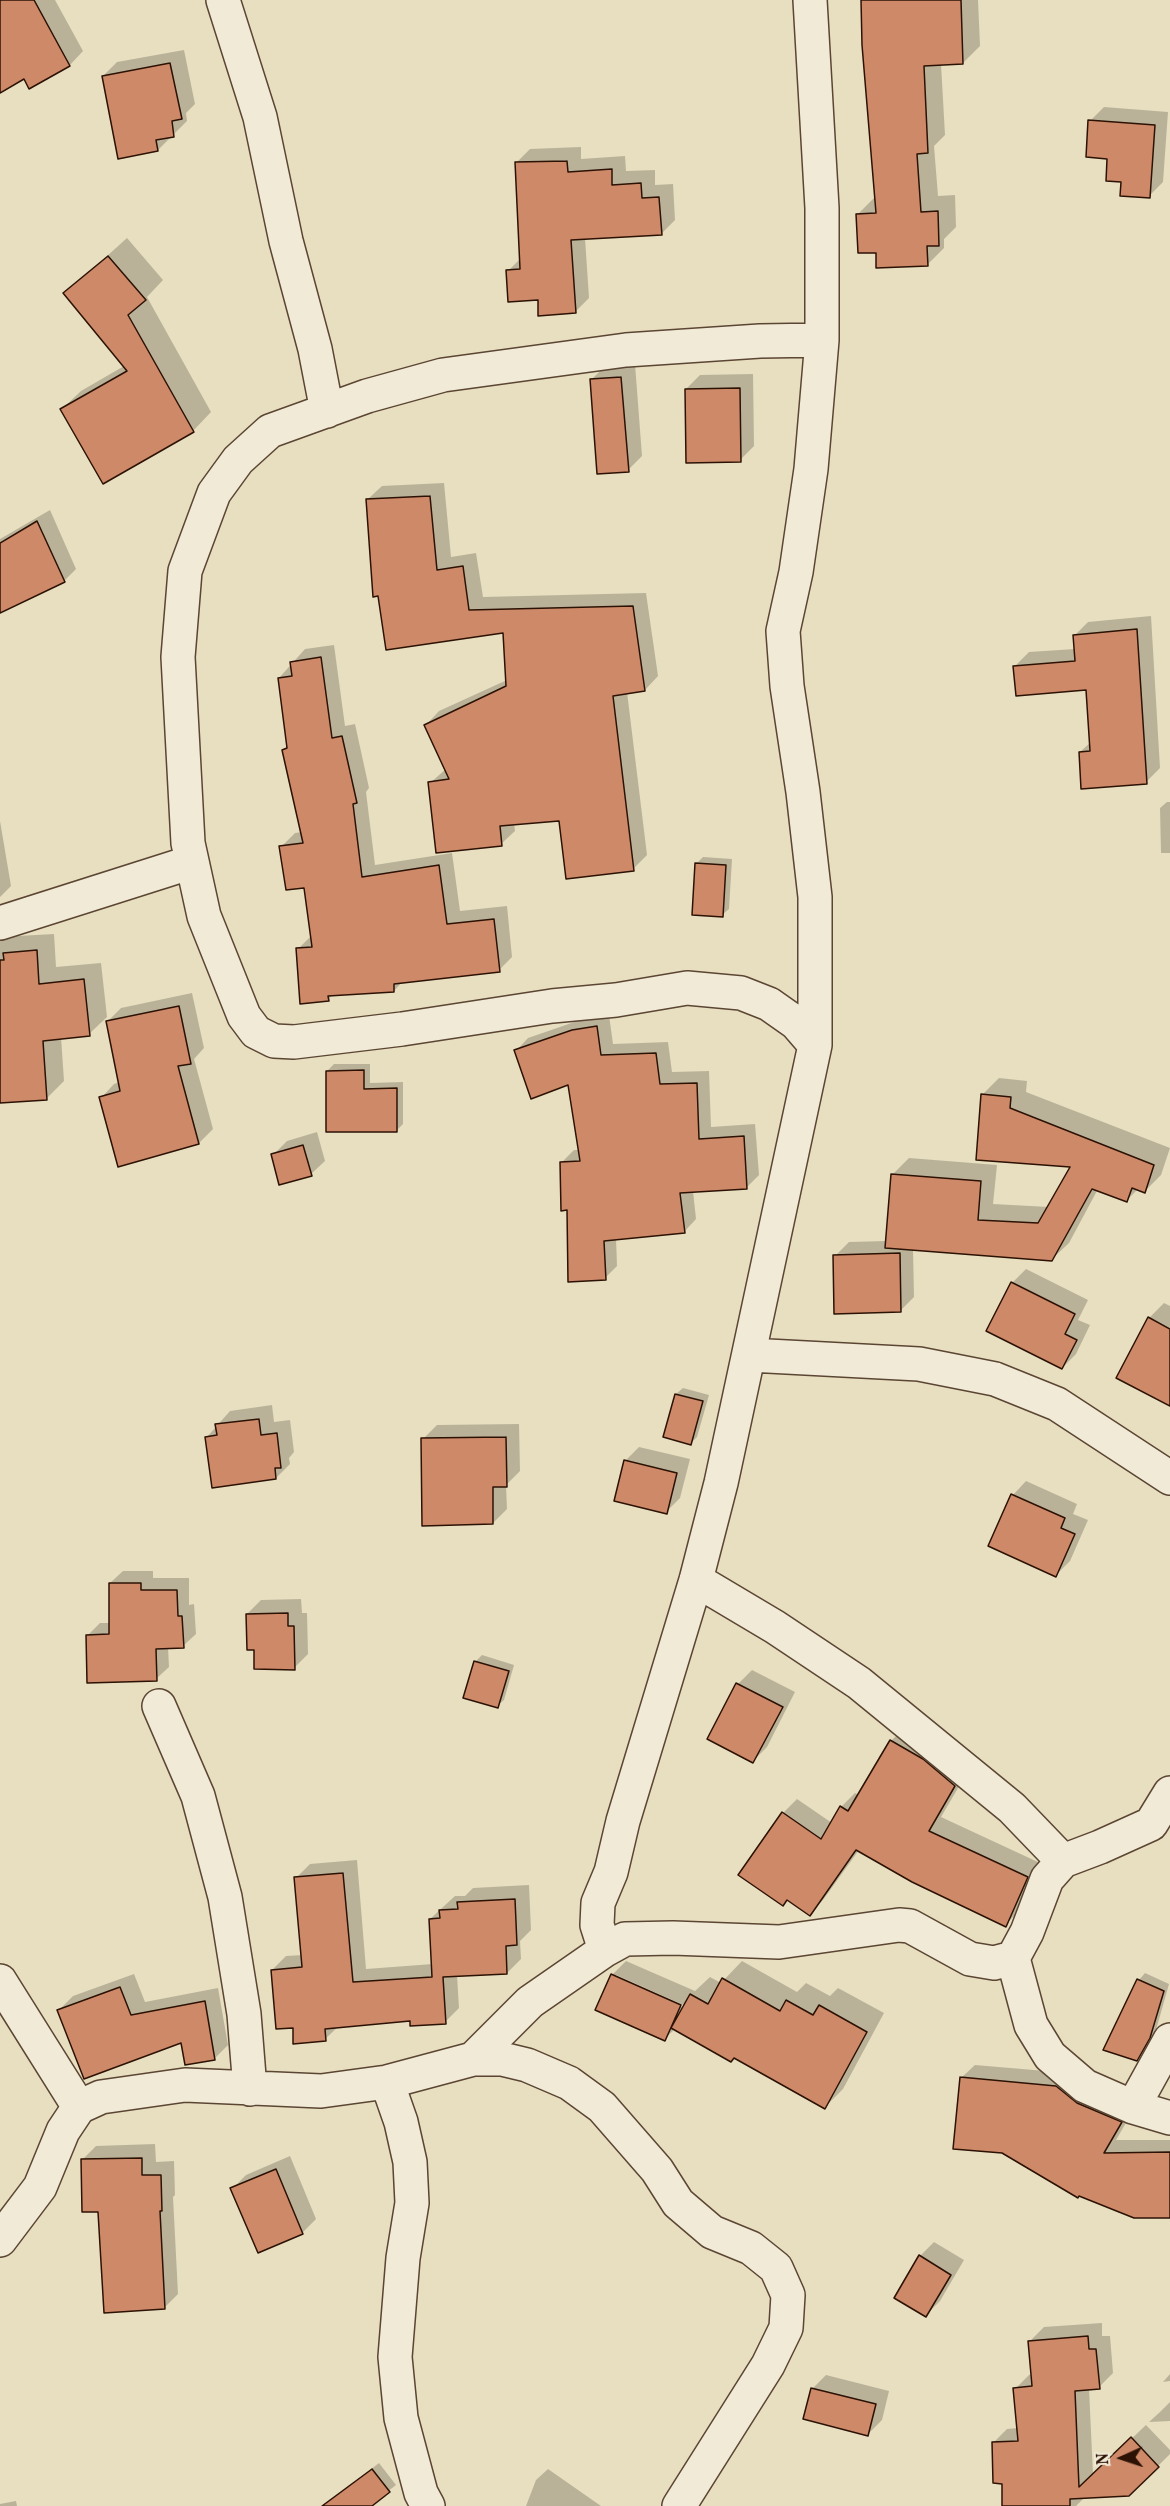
<!DOCTYPE html>
<html>
<head>
<meta charset="utf-8">
<style>
  body { margin:0 }
  #map { position:relative; width:1170px; height:2506px; overflow:hidden; background:#e8dfc0; font-family:Vollkorn,serif }
  canvas { display:block }
  .north { position:absolute; left:1092px; top:2428px; width:60px; height:60px; -webkit-text-stroke:4px #f0ead6; paint-order:stroke; rotate:267deg; font-size:16px; font-weight:700; line-height:24px; text-align:center; color:#2c1204 }
  .north::after { content:''; display:block; margin:auto; width:21px; height:27px; background:#2c1204; clip-path:polygon(50% 0,100% 100%,50% 72%,0 100%) }
</style>
</head>
<body>
<div id="map">
<canvas width="1170" height="2506"></canvas>
<div class="north">N</div>
</div>
<script>
const context = document.querySelector('canvas').getContext('2d');
context.lineJoin = 'round';
function paint(path, color) {
  context.fillStyle = color;
  context.fill(path, 'evenodd');
}
function poly(rows) {
  const path = new Path2D();
  for (const r of rows) {
    path.moveTo(r[0], r[1]);
    for (let i = 2; i < r.length; i += 2) path.lineTo(r[i], r[i + 1]);
  }
  return path;
}
function strokePath(path, color, width, dash) {
  context.strokeStyle = color;
  context.lineWidth = width;
  context.lineCap = dash ? 'butt' : 'round';
  context.setLineDash(dash || []);
  context.stroke(path);
}
const shadow = poly([
  [0,0,55,0,83,51,70,65,30,87,24,77,0,91],
  [863,0,978,0,980,46,963,63,941,64,945,135,934,146,938,196,955,195,956,227,944,239,944,248,927,265,877,251,858,214,875,197],
  [184,50,195,104,186,113,187,121,158,150,103,76,117,62],
  [1104,107,1168,112,1163,182,1149,196,1123,180,1090,121],
  [581,147,581,159,625,156,626,171,655,170,655,185,673,184,675,220,661,234,585,238,589,298,575,312,539,299,508,271,521,258,516,163,530,149],
  [127,238,163,280,147,297,211,412,193,431,62,409,81,391,124,366,65,294],
  [635,364,642,456,628,470,591,380,605,366],
  [753,374,754,446,740,460,686,389,700,375],
  [444,483,451,557,476,553,483,597,646,593,658,676,645,690,627,692,647,855,633,869,561,820,514,823,515,831,501,844,430,783,446,769,426,725,439,711,507,680,504,631,387,648,368,499,382,486],
  [50,510,76,569,64,581,0,612,0,539],
  [1151,616,1160,768,1146,782,1080,752,1091,742,1087,689,1015,666,1029,652,1075,649,1074,636,1088,622],
  [334,645,345,726,355,724,369,788,366,792,375,865,452,853,460,911,507,906,512,957,499,970,403,981,394,991,333,994,328,1000,298,949,312,935,305,886,281,847,295,833,302,832,284,750,289,745,279,678,305,649],
  [1167,802,1170,802,1170,853,1161,853,1160,808],
  [0,821,11,886,0,897],
  [703,857,732,859,729,909,722,915,696,864],
  [0,912,16,924,18,936,54,934,56,967,101,963,107,1017,89,1034,61,1037,64,1081,46,1099,0,1101],
  [192,993,204,1048,194,1059,213,1129,199,1143,101,1098,114,1084,120,1082,107,1022,121,1008],
  [609,1015,613,1044,668,1042,672,1072,709,1071,711,1127,755,1124,759,1175,746,1188,693,1191,696,1219,684,1232,616,1238,617,1266,605,1278,568,1209,562,1162,574,1150,579,1150,569,1083,516,1051,528,1038,586,1018],
  [334,1064,370,1064,370,1083,403,1082,403,1124,396,1131,327,1071],
  [999,1078,1027,1081,1026,1092,1170,1148,1161,1175,1145,1191,1138,1189,1127,1200,1098,1189,1069,1243,1052,1259,913,1249,914,1297,900,1311,835,1256,849,1242,887,1241,892,1175,909,1158,997,1165,993,1204,1049,1207,1072,1166,982,1095],
  [317,1132,325,1161,311,1174,273,1155,287,1141],
  [1026,1269,1088,1300,1078,1320,1090,1325,1076,1354,1062,1368,1012,1283],
  [1164,1303,1170,1306,1170,1405,1149,1318],
  [683,1388,709,1395,697,1437,691,1443,676,1394],
  [272,1405,274,1422,290,1420,294,1452,289,1458,290,1464,276,1478,207,1437,230,1411],
  [519,1424,520,1471,506,1485,507,1509,493,1523,423,1439,437,1425],
  [639,1447,690,1459,680,1498,666,1512,625,1461],
  [1026,1481,1077,1504,1073,1514,1088,1520,1070,1561,1056,1575,1013,1495],
  [123,1571,153,1571,153,1578,189,1578,189,1605,194,1604,196,1634,183,1646,168,1647,169,1667,156,1679,87,1636,100,1623,111,1623,110,1583],
  [301,1599,302,1613,307,1613,308,1654,294,1668,255,1648,247,1614,261,1600],
  [482,1655,514,1665,504,1700,497,1706,475,1662],
  [752,1670,795,1692,767,1747,753,1761,709,1738,738,1684],
  [905,1727,968,1771,941,1817,1040,1863,1019,1911,1005,1925,859,1850,823,1900,809,1914,788,1899,740,1874,783,1813,797,1799,832,1823,841,1807,855,1793,859,1795,891,1741],
  [357,1860,366,1969,433,1964,430,1919,455,1896,465,1896,473,1888,529,1885,531,1930,520,1941,521,1959,507,1973,457,1975,459,2008,445,2022,411,2019,339,2026,325,2039,294,2026,272,1970,286,1956,303,1955,296,1878,310,1864],
  [626,1961,695,1991,710,1977,721,1983,742,1961,797,1992,806,1983,830,1996,838,1988,884,2013,843,2089,825,2107,735,2057,675,2029,664,2039,612,1975],
  [616,1975,688,2007,687,2009,616,1978],
  [1145,1973,1169,1984,1156,2030,1143,2052,1137,2059,1139,1980],
  [134,1974,145,2002,218,1988,228,2045,214,2059,182,2041,59,2010,73,1996],
  [975,2065,1069,2073,1134,2109,1116,2140,1170,2140,1170,2217,961,2078],
  [155,2144,156,2162,174,2161,175,2195,173,2197,178,2294,164,2308,100,2211,82,2160,96,2146],
  [290,2156,316,2219,302,2233,232,2189,246,2175],
  [934,2242,964,2260,940,2301,926,2315,920,2256],
  [1102,2323,1102,2336,1110,2336,1113,2373,1099,2387,1089,2388,1093,2475,1146,2425,1170,2450,1170,2454,1129,2495,1084,2498,1076,2506,1021,2506,1003,2482,993,2443,1007,2429,1018,2428,1015,2389,1029,2375,1032,2374,1030,2341,1044,2327],
  [1170,2374,1170,2381,1163,2382],
  [826,2375,889,2391,882,2420,868,2434,812,2389],
  [1170,2402,1170,2421,1149,2422,1160,2412],
  [379,2463,396,2485,369,2506,344,2506,344,2490],
  [548,2469,601,2506,526,2506,536,2480],
  [16,2501,17,2506,0,2506,0,2504]
]);
const building = poly([
  [0,0,34,0,70,66,29,89,24,79,0,93,0,0],
  [861,0,961,0,963,64,924,66,928,153,917,154,921,212,938,211,939,246,927,246,928,266,876,268,876,253,858,253,856,214,876,213,862,45,861,0],
  [170,63,182,119,172,121,174,137,156,140,158,151,118,159,102,76,170,63],
  [1088,120,1155,125,1150,198,1120,196,1121,182,1106,181,1107,159,1086,157,1088,120],
  [567,161,568,172,612,169,612,185,641,183,642,198,659,197,662,235,571,240,576,313,538,316,538,300,508,302,506,270,520,269,515,162,567,161],
  [108,256,146,300,128,315,194,432,103,484,60,409,127,371,63,293,108,256],
  [621,377,629,472,597,474,590,379,621,377],
  [740,388,741,462,686,463,685,389,740,388],
  [430,496,437,570,463,566,469,610,633,606,645,691,613,696,634,871,566,879,559,821,500,826,502,846,436,853,428,782,449,779,424,725,506,686,503,633,386,650,378,596,373,597,366,499,430,496],
  [37,521,65,582,0,613,0,543,37,521],
  [1137,629,1147,784,1081,789,1079,752,1090,751,1086,690,1016,696,1013,666,1075,661,1073,635,1137,629],
  [321,657,332,738,342,736,357,803,353,804,362,877,439,865,447,924,494,919,500,972,394,984,394,992,328,996,329,1001,300,1004,296,948,312,947,304,888,286,890,279,846,303,843,282,750,287,748,278,678,292,676,290,662,321,657],
  [695,863,726,865,723,917,692,915,695,863],
  [37,950,39,984,84,979,90,1036,43,1041,47,1100,0,1103,0,960,4,960,3,953,37,950],
  [179,1006,191,1064,178,1066,199,1144,118,1167,99,1097,120,1091,106,1021,179,1006],
  [597,1026,601,1055,656,1053,660,1084,697,1083,699,1139,744,1136,747,1189,680,1193,685,1233,604,1241,606,1280,568,1282,567,1210,561,1211,560,1162,580,1161,568,1085,531,1099,514,1050,572,1030,597,1026],
  [364,1070,364,1089,397,1088,397,1132,326,1132,326,1071,364,1070],
  [981,1094,1011,1097,1010,1108,1154,1165,1145,1193,1132,1188,1127,1202,1092,1189,1052,1261,885,1248,891,1174,981,1181,978,1220,1038,1223,1070,1167,976,1160,981,1094],
  [303,1145,312,1176,279,1185,271,1154,303,1145],
  [900,1253,901,1312,834,1314,833,1255,900,1253],
  [1011,1282,1075,1314,1065,1334,1077,1340,1062,1369,986,1331,1011,1282],
  [1148,1317,1170,1329,1170,1406,1116,1378,1148,1317],
  [675,1394,703,1401,691,1445,663,1437,675,1394],
  [259,1419,261,1435,277,1433,281,1468,275,1468,276,1479,212,1488,205,1437,217,1435,215,1424,259,1419],
  [506,1437,507,1487,493,1487,493,1524,422,1526,421,1438,506,1437],
  [624,1460,677,1473,667,1514,614,1501,624,1460],
  [1011,1494,1065,1518,1061,1528,1075,1534,1056,1577,988,1546,1011,1494],
  [109,1583,141,1583,141,1590,177,1590,178,1616,182,1616,184,1648,156,1649,157,1681,87,1683,86,1635,109,1634,109,1583],
  [288,1613,288,1626,294,1626,295,1670,254,1669,254,1650,247,1650,246,1614,288,1613],
  [474,1661,509,1671,498,1708,463,1698,474,1661],
  [736,1683,783,1707,753,1763,707,1739,736,1683],
  [890,1740,923,1759,955,1786,929,1831,1028,1877,1006,1927,912,1882,856,1850,810,1916,787,1900,783,1906,738,1875,782,1812,821,1839,840,1806,848,1811,890,1740],
  [343,1873,353,1982,432,1977,429,1919,440,1918,439,1910,458,1909,457,1902,515,1899,517,1945,506,1946,507,1974,443,1977,446,2024,410,2026,410,2021,325,2029,326,2041,293,2044,293,2028,276,2029,271,1970,302,1967,294,1877,343,1873],
  [611,1974,681,2005,665,2041,595,2010,611,1974],
  [722,1978,780,2011,786,2000,813,2015,819,2005,867,2032,825,2109,734,2058,731,2062,671,2028,690,1994,708,2004,722,1978],
  [1137,1979,1164,1991,1150,2038,1137,2061,1103,2050,1137,1979],
  [120,1987,131,2015,205,2001,215,2060,185,2065,181,2043,84,2079,57,2010,120,1987],
  [960,2077,1056,2086,1077,2103,1122,2122,1104,2153,1170,2152,1170,2218,1134,2218,1079,2196,1078,2198,1002,2153,953,2149,960,2077],
  [142,2158,142,2175,161,2175,162,2211,160,2211,165,2309,104,2313,98,2212,82,2212,81,2159,142,2158],
  [276,2169,303,2234,258,2253,230,2188,276,2169],
  [919,2255,951,2275,926,2317,894,2298,919,2255],
  [1088,2336,1089,2349,1096,2349,1100,2389,1075,2391,1079,2487,1131,2437,1159,2467,1129,2496,1070,2499,1070,2506,1002,2506,1002,2484,993,2483,992,2442,1018,2441,1013,2388,1032,2386,1028,2341,1088,2336],
  [811,2388,876,2404,868,2436,803,2419,811,2388],
  [372,2469,390,2492,372,2506,322,2506,372,2469]
]);
const street = poly([
  [223,0,260,117,286,241,315,349,327,411],
  [0,923,192,862],
  [815,1045,796,1023,769,1004,741,993,687,988,616,1000,552,1006,402,1029,294,1042,274,1041,256,1032,244,1016,204,916,188,843,178,657,185,571,214,493,238,460,270,431,367,396,443,375,626,350,760,341,822,340],
  [749,1355,919,1364,995,1379,1057,1404,1170,1478],
  [696,1580,775,1627,859,1683,1012,1808,1063,1861],
  [159,1706,198,1796,225,1897,244,2014,250,2089],
  [605,1950,597,1925,598,1903,611,1872,623,1821,696,1580,721,1483,815,1045,815,897,803,792,787,686,783,631,796,572,811,469,822,340,822,208,810,0],
  [1013,1958,1031,2025,1050,2056,1085,2086,1133,2107,1170,2118],
  [0,1981,79,2107],
  [473,2059,530,2002,605,1950,625,1939,673,1938,779,1942,899,1925,910,1926,970,1959,994,1963,1013,1958,1027,1932,1047,1879,1063,1861,1100,1847,1151,1824,1170,1793],
  [387,2082,401,2122,410,2162,412,2203,403,2258,395,2357,401,2418,421,2493,428,2506],
  [1133,2107,1170,2040],
  [0,2240,40,2187,63,2131,79,2107,101,2097,185,2085,321,2091,387,2082,473,2059,502,2059,527,2065,569,2083,602,2107,657,2170,678,2203,712,2232,751,2248,776,2268,788,2295,786,2328,768,2365,679,2506]
]);
paint(shadow, '#0003');
paint(building, '#ce8969');
strokePath(building, '#2c1204', 1.5);
strokePath(street, '#5b4533', 36);
strokePath(street, '#f0ead6', 33);
</script>
</body>
</html>
